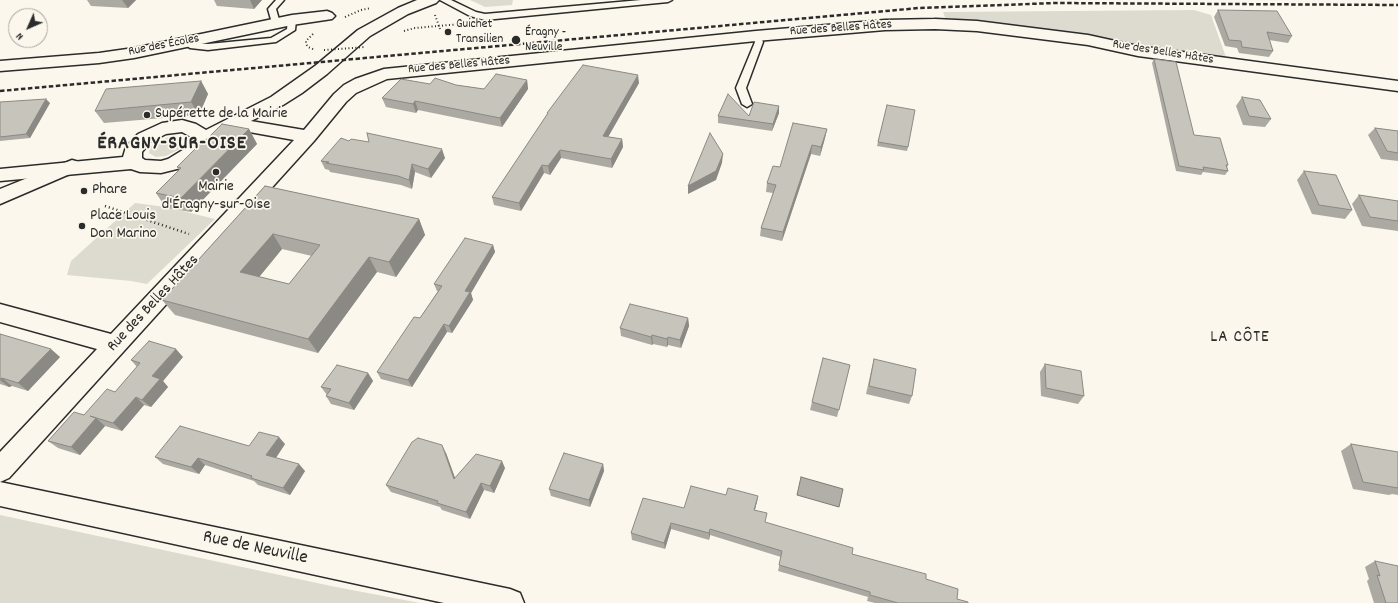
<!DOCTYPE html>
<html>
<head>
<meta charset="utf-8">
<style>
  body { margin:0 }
  #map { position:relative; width:1398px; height:603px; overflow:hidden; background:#fbf7ec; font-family:Dekko,sans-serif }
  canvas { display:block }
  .north { position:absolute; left:8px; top:8px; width:40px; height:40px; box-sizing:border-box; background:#fbf7ec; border:1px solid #a8a59f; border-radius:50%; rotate:225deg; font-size:11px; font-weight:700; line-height:16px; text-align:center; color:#2b2b2b }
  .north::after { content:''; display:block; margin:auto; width:14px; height:18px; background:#2b2b2b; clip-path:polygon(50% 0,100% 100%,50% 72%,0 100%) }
</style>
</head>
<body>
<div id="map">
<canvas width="1398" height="603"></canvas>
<div class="north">N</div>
</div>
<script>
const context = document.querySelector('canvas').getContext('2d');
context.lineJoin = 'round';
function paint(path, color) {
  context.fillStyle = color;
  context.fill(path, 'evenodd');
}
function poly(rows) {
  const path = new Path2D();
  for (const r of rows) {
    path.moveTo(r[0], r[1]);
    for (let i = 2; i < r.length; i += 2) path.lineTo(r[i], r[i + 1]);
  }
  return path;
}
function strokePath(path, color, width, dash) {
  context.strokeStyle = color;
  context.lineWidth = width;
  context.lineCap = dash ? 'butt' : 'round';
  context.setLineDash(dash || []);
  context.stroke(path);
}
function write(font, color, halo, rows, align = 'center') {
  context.font = font + ' Dekko,sans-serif';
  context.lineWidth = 3.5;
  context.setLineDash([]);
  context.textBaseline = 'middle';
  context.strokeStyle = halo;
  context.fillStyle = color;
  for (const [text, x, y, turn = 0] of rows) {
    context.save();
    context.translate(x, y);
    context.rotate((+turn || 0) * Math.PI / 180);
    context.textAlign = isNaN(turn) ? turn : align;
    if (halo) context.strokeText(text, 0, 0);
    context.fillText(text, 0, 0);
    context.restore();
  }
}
const green = poly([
  [470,0,513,0,512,5,485,7],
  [1194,10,1211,15,1227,60,946,20,943,12],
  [169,137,179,138,182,140,183,143,180,149,166,156,156,157,149,153,150,147,154,143],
  [135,203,166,207,215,219,147,284,131,281,67,275,71,261],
  [0,515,331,586,420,603,0,603]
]);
const water = poly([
  [801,477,843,489,839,507,797,495,801,477]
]);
const pathFar1 = poly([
  [435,15,440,29],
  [345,17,361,10,371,8],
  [404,31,415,28,461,24],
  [313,34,306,41,306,44,308,47,315,50]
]);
const path = poly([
  [105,206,189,234]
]);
const lane = poly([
  [276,0,284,0,276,9,280,23,276,26,272,23,268,9,276,0],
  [440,0,451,0,476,12,485,14,641,0,672,0,668,2,485,20,470,16,440,0],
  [292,17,296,20,295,30,276,42,208,50,190,48,186,45,186,41,190,38,193,39,194,43,208,44,271,38,287,29,288,20,292,17],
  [756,33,759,34,763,42,746,88,752,104,747,107,742,104,736,88,755,42,752,36,756,33]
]);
const street = poly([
  [327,11,332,13,335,16,332,19,292,25,134,58,99,63,0,71,0,61,99,53,134,48,292,15,327,11],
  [935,19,977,21,1088,35,1138,46,1398,81,1398,91,1138,56,1088,45,977,31,935,29,885,30,756,41,387,79,356,93,346,102,314,141,9,478,0,482,510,589,520,593,524,603,444,603,0,506,0,452,97,349,0,322,0,304,111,334,294,140,227,128,224,124,227,120,233,118,304,130,334,94,344,85,355,79,384,69,756,31,885,20,935,19],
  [72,160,79,162,81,166,79,170,0,204,0,189,72,160]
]);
const secondary = poly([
  [417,0,439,0,436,3,408,14,370,36,327,74,302,93,283,105,209,142,200,156,181,168,161,173,140,172,131,169,0,181,0,169,123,157,126,147,138,134,162,123,182,120,196,124,206,130,271,97,315,66,358,30,398,8,417,0],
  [182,132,191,137,190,143,186,148,168,159,161,161,145,160,142,158,142,152,150,142,166,134,182,132]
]);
const rail = poly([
  [0,91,919,8,1056,3,1398,5]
]);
const pathBridge = poly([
  [324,50,365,47]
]);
const wall = poly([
  [87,0,136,0,128,8,91,6],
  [214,0,262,0,254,9,217,6],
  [1218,10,1292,36,1288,43,1269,40,1273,51,1269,57,1239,53,1237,48,1225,46,1214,17],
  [1154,59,1194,135,1228,165,1227,167,1228,171,1225,175,1203,172,1201,175,1176,171,1152,63],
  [527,80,528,89,502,127,418,110,416,113,386,107,382,98,430,84,456,85,484,89],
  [201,81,208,94,199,115,104,123,95,111],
  [639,83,608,137,622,139,623,147,612,168,561,158,550,175,544,173,521,211,494,205,492,197,547,115,547,113],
  [1242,97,1271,119,1265,127,1243,125,1236,106],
  [0,102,50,103,30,138,0,141],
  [887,105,908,147,907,151,877,146],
  [779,106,779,113,772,131,718,123,718,116,749,116],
  [1375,128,1398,131,1398,161,1381,159,1368,135],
  [249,129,257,144,191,212,166,208,156,193,179,170,177,167],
  [827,129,825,138,820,156,811,154,782,241,760,236,761,228,773,193,766,192,767,183,780,167],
  [349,141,445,158,431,178,415,172,412,189,401,185,330,172,329,170,325,169,321,161],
  [1304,171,1352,210,1345,219,1312,214,1297,180],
  [265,186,419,219,425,235,396,277,377,272,318,353,175,315,162,300],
  [282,249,312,256,289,284,259,277],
  [1359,195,1398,201,1398,231,1362,226,1352,204],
  [493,245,495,252,471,293,473,300,452,333,447,332,412,387,381,379,377,372,420,318,438,291,437,291,434,284],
  [688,318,689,326,681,348,668,345,667,347,653,344,652,345,621,336,620,328],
  [0,334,60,357,28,391,12,386,9,387,0,384],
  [183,357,163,381,168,387,151,407,144,405,122,431,105,426,80,455,58,448,48,441,115,392,137,367,131,360],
  [874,359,912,396,909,404,866,394,872,367],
  [1045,364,1084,396,1078,404,1041,396,1040,372],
  [850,365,837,417,810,410,812,402],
  [368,373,373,381,354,410,331,404,326,396,327,395,321,387],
  [285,444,276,458,305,471,290,495,258,485,254,481,205,465,199,474,163,464,155,457,249,446],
  [1351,444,1398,452,1398,495,1392,494,1389,495,1353,489,1341,451],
  [446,453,455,478,505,468,494,493,484,490,470,519,442,510,440,507,391,492,386,485],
  [603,464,604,471,590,507,551,496,549,489],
  [726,495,758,496,755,510,765,523,852,554,926,579,957,599,968,603,875,603,867,601,868,597,778,571,781,557,710,535,709,540,671,529,665,549,632,540,631,533,684,508],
  [1375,561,1398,603,1374,603,1367,581,1369,579,1365,567]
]);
const shadedWall = poly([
  [122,0,136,0,128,8],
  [250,0,262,0,254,9],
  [638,75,639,83,604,144,603,136],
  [527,80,528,89,502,127,500,118],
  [201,81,208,94,199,115,191,102],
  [46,99,50,103,30,138,26,134],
  [415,101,418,110,416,113,413,104],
  [779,106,779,113,772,131,773,124],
  [249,129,257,144,191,212,181,198],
  [827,129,825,138,820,156,821,147],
  [622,139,623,147,612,168,611,159],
  [812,145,811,154,782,241,783,232],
  [442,149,445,158,431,178,428,169],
  [560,150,561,158,550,175,548,166],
  [723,154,722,163,716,180,688,194,688,186],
  [412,164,415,172,412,189,409,180],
  [542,165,544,173,521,211,519,203],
  [419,219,425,235,396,277,389,262],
  [273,234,282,249,251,287,240,272],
  [493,245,495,252,471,293,473,300,452,333,449,326,465,291],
  [369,257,377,272,318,353,308,339],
  [688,318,689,326,681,348,680,340],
  [444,324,447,332,412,387,408,380],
  [652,335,653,344,652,345,651,337],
  [668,337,668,345,667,347,667,339],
  [51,349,60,357,28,391,18,383],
  [176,349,183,357,163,381,168,387,151,407,142,400,152,376],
  [368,373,373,381,354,410,349,403],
  [2,378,12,386,9,387,0,380],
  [136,397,144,405,122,431,113,423],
  [96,418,105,426,80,455,71,447],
  [279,437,285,444,273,462,266,455],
  [442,445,446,453,458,486,454,479],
  [198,458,205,465,199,474,191,467],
  [502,461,505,468,494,493,490,486],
  [299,464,305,471,290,495,283,488],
  [603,464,604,471,590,507,589,500],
  [481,483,484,490,470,519,466,512],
  [758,496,757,502,753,516,754,510],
  [671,523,671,529,665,549,664,543],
  [710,529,710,535,709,540,709,533]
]);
const building = poly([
  [1218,10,1277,11,1292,36,1267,32,1273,51,1242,47,1241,41,1229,40,1218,10],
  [1154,59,1176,62,1194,135,1220,138,1228,165,1226,165,1228,171,1203,167,1204,170,1179,166,1154,59],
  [583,65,638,75,603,136,622,139,611,159,560,150,548,166,542,165,519,203,492,197,548,113,547,113,583,65],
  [496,74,527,80,500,118,415,101,413,104,382,98,401,79,430,84,435,78,456,85,484,89,496,74],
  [201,81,191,102,95,111,106,89,201,81],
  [728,94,749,116,754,102,779,106,773,124,718,116,728,94],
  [1242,97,1260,100,1271,119,1249,116,1242,97],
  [46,99,26,134,0,137,0,102,46,99],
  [887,105,915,110,908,147,878,142,887,105],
  [793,123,827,129,821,147,812,145,783,232,761,228,776,185,767,183,773,166,780,167,793,123],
  [222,124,249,129,181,198,156,193,181,168,177,167,199,145,198,142,207,139,222,124],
  [1375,128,1398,131,1398,153,1387,151,1375,128],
  [367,133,442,149,428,169,412,164,409,180,398,176,326,163,329,162,321,161,341,138,349,141,351,139,369,142,367,133],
  [710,133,723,154,716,171,688,186,710,133],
  [1304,171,1336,175,1352,210,1319,205,1304,171],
  [265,186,419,219,389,262,369,257,308,339,162,300,265,186],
  [273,234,320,245,289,284,240,272,273,234],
  [1359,195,1398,201,1398,221,1370,217,1359,195],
  [465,238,493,245,465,291,470,292,449,326,444,324,408,380,377,372,414,317,420,318,442,286,434,284,465,238],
  [630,304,688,318,680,340,668,337,667,339,652,335,651,337,620,328,630,304],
  [0,334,51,349,18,383,2,378,0,379,0,334],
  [149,341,176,349,152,376,160,379,142,400,136,397,113,423,90,416,96,418,71,447,48,441,74,412,84,415,107,389,115,392,140,363,131,360,149,341],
  [823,358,850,365,839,410,812,402,823,358],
  [874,359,916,369,912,396,869,386,874,359],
  [1045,364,1081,371,1084,396,1046,388,1045,364],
  [337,365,368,373,349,403,326,396,331,389,321,387,337,365],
  [180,426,249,446,259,432,279,437,266,455,299,464,283,488,251,478,252,476,198,458,191,467,155,457,180,426],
  [418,438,442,445,454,479,476,454,502,461,490,486,481,483,466,512,437,503,438,501,386,485,412,442,418,438],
  [1351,444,1398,452,1398,488,1363,482,1351,444],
  [564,453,603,464,589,500,549,489,564,453],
  [691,486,726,495,728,488,758,496,754,510,767,513,765,522,853,548,852,554,926,574,926,579,958,589,957,599,968,602,968,603,898,603,870,595,870,592,779,565,782,551,710,529,709,533,671,523,664,543,631,533,643,498,684,508,691,486],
  [1375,561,1398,566,1398,603,1386,603,1377,575,1380,576,1375,561]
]);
const markers = [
  [448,32,4,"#2b2b2b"],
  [516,40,5,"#2b2b2b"],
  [147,115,4,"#2b2b2b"],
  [216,172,4,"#2b2b2b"],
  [84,191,4,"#2b2b2b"],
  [82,226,4,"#2b2b2b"]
];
const farPoinames = [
  ["Guichet",456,25],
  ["Transilien",456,40],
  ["Éragny -",525,33],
  ["Neuville",525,48]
];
const farStreetnames = [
  ["Rue des Belles Hâtes",841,29,-4],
  ["Rue des Écoles",164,46,-11],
  ["Rue des Belles Hâtes",1163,53,9],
  ["Rue des Belles Hâtes",459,66,-5]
];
const poiNames = [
  ["Supérette de la Mairie",155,115],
  ["Mairie",216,188,"center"],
  ["d'Éragny-sur-Oise",216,206,"center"],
  ["Phare",92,191],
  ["Place Louis",90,217],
  ["Don Marino",90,235]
];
const streetNames = [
  ["Rue des Belles Hâtes",154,304,-47]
];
const neighbourhoodNames = [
  ["LA CÔTE",1240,339]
];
const nearStreetnames = [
  ["Rue de Neuville",255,549,12]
];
const districtNames = [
  ["ÉRAGNY-SUR-OISE",172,145]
];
paint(green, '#dddad0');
paint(water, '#b1afa7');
strokePath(water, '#7b7a75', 1);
strokePath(lane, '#2b2b2b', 3);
strokePath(street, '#2b2b2b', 3);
strokePath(secondary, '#2b2b2b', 3);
strokePath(pathFar1, '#2b2b2b', 2, [1, 2.5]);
strokePath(path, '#2b2b2b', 2.5, [1, 3]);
paint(lane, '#fbf7ec');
paint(street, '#fbf7ec');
paint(secondary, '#fbf7ec');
strokePath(rail, '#2b2b2b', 2.5, [4.5, 2.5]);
strokePath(pathBridge, '#2b2b2b', 2, [1, 2.5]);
paint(wall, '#aba9a2');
paint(shadedWall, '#8b8984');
paint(building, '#c7c4bc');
strokePath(building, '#8b8984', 1);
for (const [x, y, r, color] of markers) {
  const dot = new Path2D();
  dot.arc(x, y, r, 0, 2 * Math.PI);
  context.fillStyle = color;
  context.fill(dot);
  strokePath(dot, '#fbf7ec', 1.5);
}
write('13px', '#2b2b2b', '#fbf7ec', farPoinames, 'left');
write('13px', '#2b2b2b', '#fbf7ec', farStreetnames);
write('16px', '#2b2b2b', '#fbf7ec', poiNames, 'left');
write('16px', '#2b2b2b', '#fbf7ec', streetNames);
context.letterSpacing = '1px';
write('17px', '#2b2b2b', '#fbf7ec', neighbourhoodNames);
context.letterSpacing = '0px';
write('19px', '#2b2b2b', '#fbf7ec', nearStreetnames);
context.letterSpacing = '1px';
write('bold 20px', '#2b2b2b', '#fbf7ec', districtNames);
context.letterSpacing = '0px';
</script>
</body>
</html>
